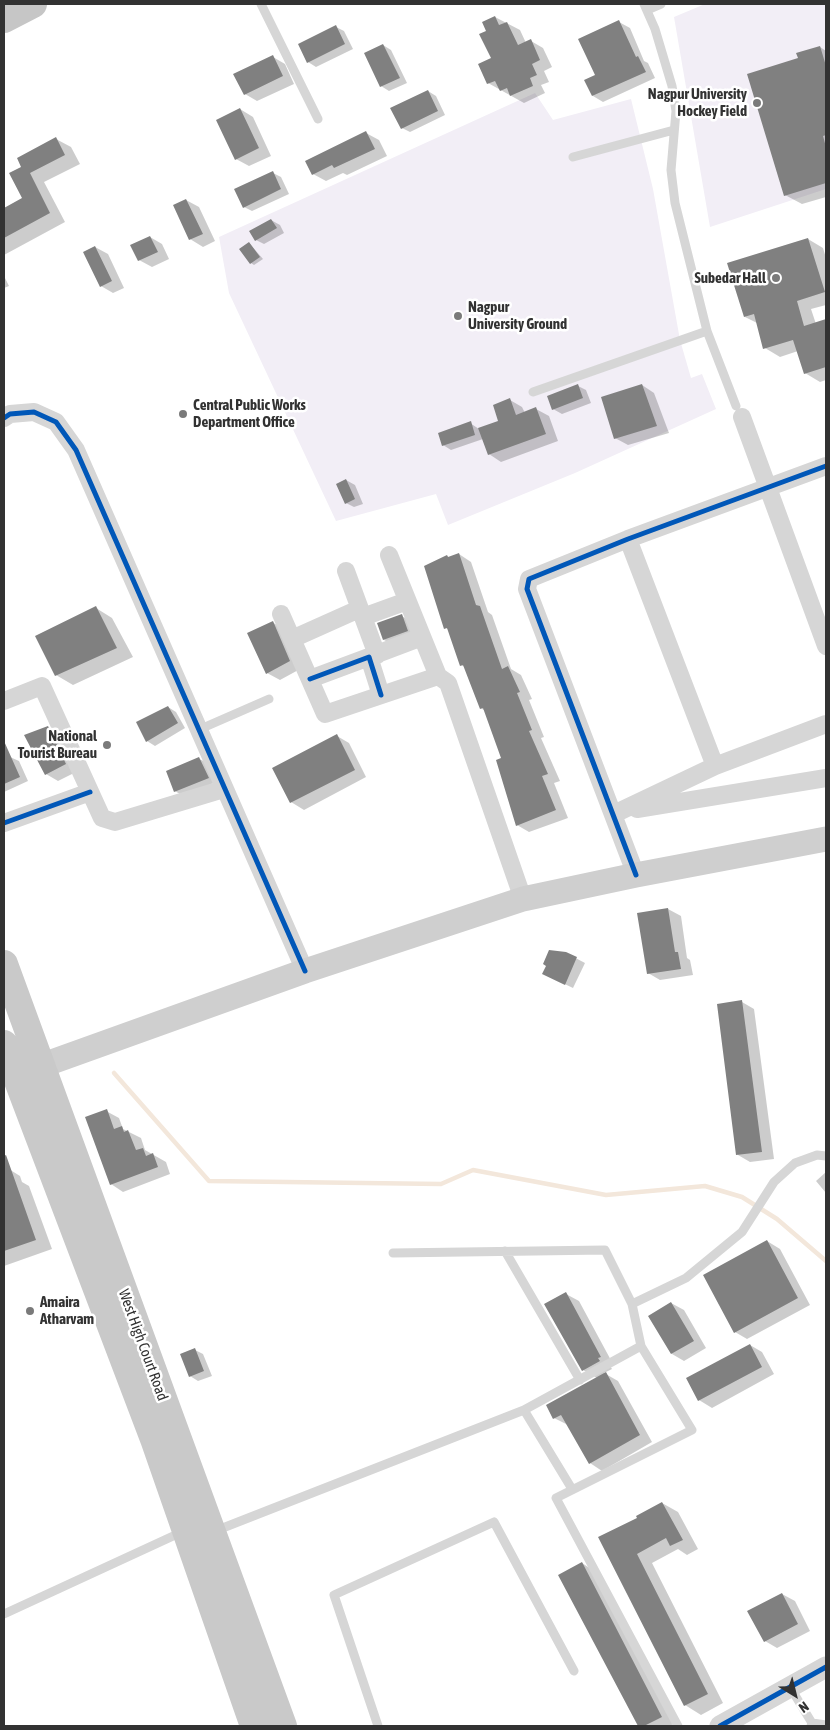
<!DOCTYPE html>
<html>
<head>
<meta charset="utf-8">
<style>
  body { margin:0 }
  #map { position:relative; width:830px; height:1730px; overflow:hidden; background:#fff; font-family:"Asap Condensed",sans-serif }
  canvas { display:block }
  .frame { position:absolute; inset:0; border:5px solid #323232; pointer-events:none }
  .north { position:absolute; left:770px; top:1670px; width:50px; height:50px; -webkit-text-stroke:4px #fff; paint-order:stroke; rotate:144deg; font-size:14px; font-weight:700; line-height:20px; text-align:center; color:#323232 }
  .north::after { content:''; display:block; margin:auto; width:18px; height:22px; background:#323232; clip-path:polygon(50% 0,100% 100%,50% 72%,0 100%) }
</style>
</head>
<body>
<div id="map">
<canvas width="830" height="1730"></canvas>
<div class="frame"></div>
<div class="north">N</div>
</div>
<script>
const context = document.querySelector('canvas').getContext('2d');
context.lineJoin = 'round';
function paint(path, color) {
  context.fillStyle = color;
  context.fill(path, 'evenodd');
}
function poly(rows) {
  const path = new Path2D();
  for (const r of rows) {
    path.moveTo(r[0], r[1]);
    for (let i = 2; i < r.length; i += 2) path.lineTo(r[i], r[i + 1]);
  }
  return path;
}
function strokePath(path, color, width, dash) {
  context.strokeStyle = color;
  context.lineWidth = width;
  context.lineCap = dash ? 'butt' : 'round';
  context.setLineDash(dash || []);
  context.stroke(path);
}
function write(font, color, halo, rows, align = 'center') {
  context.font = font + ' "Asap Condensed",sans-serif';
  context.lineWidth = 5;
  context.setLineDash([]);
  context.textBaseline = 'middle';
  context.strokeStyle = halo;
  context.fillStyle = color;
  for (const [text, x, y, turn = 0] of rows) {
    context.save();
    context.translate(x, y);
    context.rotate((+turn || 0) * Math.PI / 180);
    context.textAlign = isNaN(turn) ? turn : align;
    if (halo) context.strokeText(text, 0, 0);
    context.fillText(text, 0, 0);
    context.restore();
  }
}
const green = poly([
  [705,4,826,4,826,189,710,227,674,17],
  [535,93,553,120,631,99,653,189,680,340,691,378,702,374,716,409,575,473,448,525,436,494,336,521,229,293,219,237]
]);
const shadow = poly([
  [495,17,520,30,526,43,531,41,543,48,552,67,544,71,549,82,541,85,545,93,524,103,488,83,492,58,488,32],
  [619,22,630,28,644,61,648,63,655,78,603,102,593,96],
  [336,27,344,31,353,49,316,67,308,62],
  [383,45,391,50,407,83,389,91,381,86],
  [820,47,826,51,826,197,802,204,785,195,800,59],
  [273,57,285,64,294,84,257,101,245,94],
  [428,91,436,96,445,115,410,132,402,128],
  [240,109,253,117,271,156,249,166,236,159],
  [366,133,379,140,387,156,347,175,343,173,326,181,313,174],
  [56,139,71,147,80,164,44,182,65,222,4,255,4,209,24,199,23,167],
  [273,173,281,177,289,194,252,211,244,207],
  [186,200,199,207,215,241,203,247,190,239],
  [271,220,280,225,284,233,264,244,256,240],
  [150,237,162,244,169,259,152,267,139,260],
  [808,239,823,248,826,258,826,305,811,309,816,324,826,321,826,380,820,382,805,373,798,351,780,357,765,348,757,323,745,317],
  [249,243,263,259,254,265,251,263],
  [95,247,108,254,124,288,113,293,101,286],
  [4,276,9,286,4,288],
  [642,385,654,393,669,433,628,445,615,438],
  [578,386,586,390,591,403,562,414,553,409],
  [510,400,522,407,525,413,536,409,549,416,558,441,501,462,489,454,483,439,451,450,443,445,470,423,479,429,500,422],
  [346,480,355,485,363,504,354,507,346,503],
  [459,554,471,562,488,612,492,615,511,669,521,675,532,699,529,700,544,737,541,738,560,781,554,783,568,818,529,832,517,825,503,759,485,711,481,708,465,667,461,665,450,630,446,628,447,556,450,558],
  [96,608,112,618,133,657,73,685,56,675],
  [401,616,410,620,416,635,392,644,384,640],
  [272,622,285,630,302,668,280,680,267,673],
  [168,707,176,712,185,728,155,746,147,741],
  [48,727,61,734,78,771,58,781,46,774],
  [337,736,349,743,366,777,304,810,291,802],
  [10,757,19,761,28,781,4,792,4,760],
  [199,759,208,763,216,782,183,796,175,791],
  [668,909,681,916,687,958,690,960,693,975,660,980,648,973,638,914],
  [566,953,585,963,573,988,552,978,548,965],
  [742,1002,754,1009,774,1159,750,1162,738,1155],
  [106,1111,119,1118,123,1129,141,1138,145,1150,166,1162,170,1174,123,1192,111,1184],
  [4,1166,20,1176,22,1182,29,1186,52,1249,4,1266],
  [826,1172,826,1193,816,1181],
  [767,1241,780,1249,810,1305,747,1339,735,1332],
  [566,1294,579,1301,613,1364,610,1366,612,1369,604,1373,618,1381,652,1442,602,1471,590,1463,568,1425,554,1418,597,1378,583,1370],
  [671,1303,684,1310,706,1348,684,1361,672,1354],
  [750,1345,762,1352,774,1374,712,1408,699,1400],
  [195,1350,203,1354,212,1376,198,1381,190,1376],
  [662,1503,678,1512,698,1549,687,1555,678,1549,652,1563,723,1703,701,1715,685,1705,600,1538,638,1518],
  [582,1563,594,1571,674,1724,669,1726,640,1726,560,1575],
  [782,1594,795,1601,810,1631,777,1648,765,1641]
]);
const stream = poly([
  [114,1073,209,1181,441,1184,473,1170,606,1195,705,1186,742,1197,777,1219,826,1261]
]);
const building = poly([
  [495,16,499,25,507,22,518,45,531,39,540,60,532,64,537,75,530,78,533,86,510,96,507,88,500,91,495,81,487,84,478,64,491,58,479,34,486,31,482,22],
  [619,20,636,57,638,56,646,72,592,96,584,80,595,75,578,39],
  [336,25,345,44,307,63,298,44],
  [383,44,400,78,380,87,364,53],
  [820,46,826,66,826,135,823,136,826,147,826,183,784,196,747,74,798,58,796,53],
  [273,55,283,76,244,95,233,74],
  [428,90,438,111,401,129,390,108],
  [240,108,259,148,235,160,216,120],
  [366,131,375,149,334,168,332,165,312,175,305,161],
  [56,137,65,155,30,173,50,213,4,238,4,208,22,198,9,173,21,167,17,158],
  [273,171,281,189,243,208,234,189],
  [186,199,203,234,189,240,173,205],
  [271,219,277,228,255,241,249,231],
  [150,236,158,252,138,261,130,245],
  [808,238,825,292,797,301,804,326,826,319,826,367,804,374,793,340,763,349,754,314,744,317,727,263],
  [249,242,260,257,250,264,239,249],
  [95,246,112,281,100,287,83,252],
  [578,384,583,398,552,410,547,396],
  [642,384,657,426,614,439,601,397],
  [510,398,516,415,536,407,546,434,488,455,478,428,498,421,493,405],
  [471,421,475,435,442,446,438,433],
  [346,479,355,499,345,504,336,484],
  [459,553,476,605,480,606,502,669,508,666,520,692,517,693,532,730,529,731,548,774,542,776,556,810,516,826,496,760,501,758,483,708,480,709,463,665,460,666,447,628,444,629,424,566,447,555,448,557],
  [96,606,117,648,55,676,35,636],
  [402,614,408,631,383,640,377,623],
  [273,621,290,661,266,674,247,633],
  [168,706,178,723,146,742,136,722],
  [48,726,66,764,45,775,24,735],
  [337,734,355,770,290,803,272,768],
  [4,741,20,777,4,784],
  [199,757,209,778,174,792,166,771],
  [668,908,675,952,678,952,681,969,647,974,637,913],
  [549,950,566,952,577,957,565,985,542,974,546,966,543,964],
  [742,1000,762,1152,736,1155,717,1004],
  [107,1109,114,1129,122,1126,124,1132,128,1130,136,1150,143,1148,146,1156,153,1153,158,1167,110,1185,85,1117],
  [6,1155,36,1240,4,1251,4,1156],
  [767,1240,798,1298,734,1333,703,1275],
  [566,1292,601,1357,598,1358,600,1361,582,1371,544,1304],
  [671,1302,694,1341,671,1354,648,1316],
  [750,1344,762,1367,698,1401,686,1378],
  [195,1348,204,1371,189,1377,180,1354],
  [606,1372,640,1435,589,1464,561,1415,553,1419,546,1405],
  [662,1502,683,1540,670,1546,666,1538,637,1554,708,1694,684,1706,598,1537,637,1518,636,1516],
  [582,1562,662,1717,644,1726,638,1726,558,1575],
  [782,1593,798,1624,764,1642,747,1611]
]);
const service = poly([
  [261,4,318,119],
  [644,4,655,29,672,86,676,111,671,170,675,203,707,331,736,406],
  [647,10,661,4],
  [573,157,674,130],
  [533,392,707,331],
  [198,730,269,699],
  [505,1251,580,1380],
  [393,1253,605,1250,632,1304],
  [524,1410,641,1346],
  [215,1531,524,1410,572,1489],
  [4,1614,184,1531],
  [790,1687,812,1723,811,1726],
  [812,1723,826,1725],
  [378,1726,334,1595,494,1522,574,1671],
  [678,1726,556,1498,692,1430,641,1346,632,1304,686,1278,742,1232,774,1182,795,1163,817,1155,826,1156]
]);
const minor = poly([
  [742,417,826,646],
  [4,418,10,414,34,412,56,422,76,450,305,971],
  [628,539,715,766],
  [389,555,438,676,448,683,523,899],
  [346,571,377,655],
  [281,614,325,714,438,676],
  [363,617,407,601],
  [292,639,359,609],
  [369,657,422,637],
  [310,679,369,657,381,695],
  [4,701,42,686,102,818,115,822,224,789],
  [637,809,826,778],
  [614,814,715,766,826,724],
  [4,823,90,792],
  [636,875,527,589,529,579,628,539,826,466]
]);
const tertiary = poly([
  [720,1726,826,1667]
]);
const secondary = poly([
  [21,1073,305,971,523,899,636,875,826,839]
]);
const primary = poly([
  [4,964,283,1726],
  [4,1044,154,1439,254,1726]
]);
const trunk = poly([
  [4,19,33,4]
]);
const cycleway = poly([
  [4,418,10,414,34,412,56,422,76,450,305,971],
  [310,679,369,657,381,695],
  [4,823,90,792],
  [636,875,527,589,529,579,628,539,826,466],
  [720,1726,826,1667]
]);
const markers = [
  [757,103,5,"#7a7a7a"],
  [776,278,5,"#7a7a7a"],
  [458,316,5,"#7a7a7a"],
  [183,414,5,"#7a7a7a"],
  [107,745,5,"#7a7a7a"],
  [30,1311,5,"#7a7a7a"]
];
const poiNames = [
  ["Nagpur University",747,94],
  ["Hockey Field",747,111],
  ["Subedar Hall",766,278],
  ["Nagpur",468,307,"left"],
  ["University Ground",468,324,"left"],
  ["Central Public Works",193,405,"left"],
  ["Department Office",193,422,"left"],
  ["National",97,736],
  ["Tourist Bureau",97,753],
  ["Amaira",40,1302,"left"],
  ["Atharvam",40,1319,"left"]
];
const streetNames = [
  ["West High Court Road",143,1345,70]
];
paint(green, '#f2eef6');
paint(shadow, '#0003');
strokePath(stream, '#f3e7db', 4.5);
paint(building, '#808080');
strokePath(service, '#d6d6d6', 9);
strokePath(minor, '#d6d6d6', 18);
strokePath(tertiary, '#d6d6d6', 21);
strokePath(secondary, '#cfcfcf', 25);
strokePath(primary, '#c9c9c9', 28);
strokePath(trunk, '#c6c6c6', 28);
strokePath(cycleway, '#0057b8', 5);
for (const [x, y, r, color] of markers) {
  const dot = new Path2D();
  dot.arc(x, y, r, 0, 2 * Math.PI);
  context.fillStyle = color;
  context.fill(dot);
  strokePath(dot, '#fff', 2);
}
write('bold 15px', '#323232', '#fff', poiNames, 'right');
write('15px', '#323232', '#fff', streetNames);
</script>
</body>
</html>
